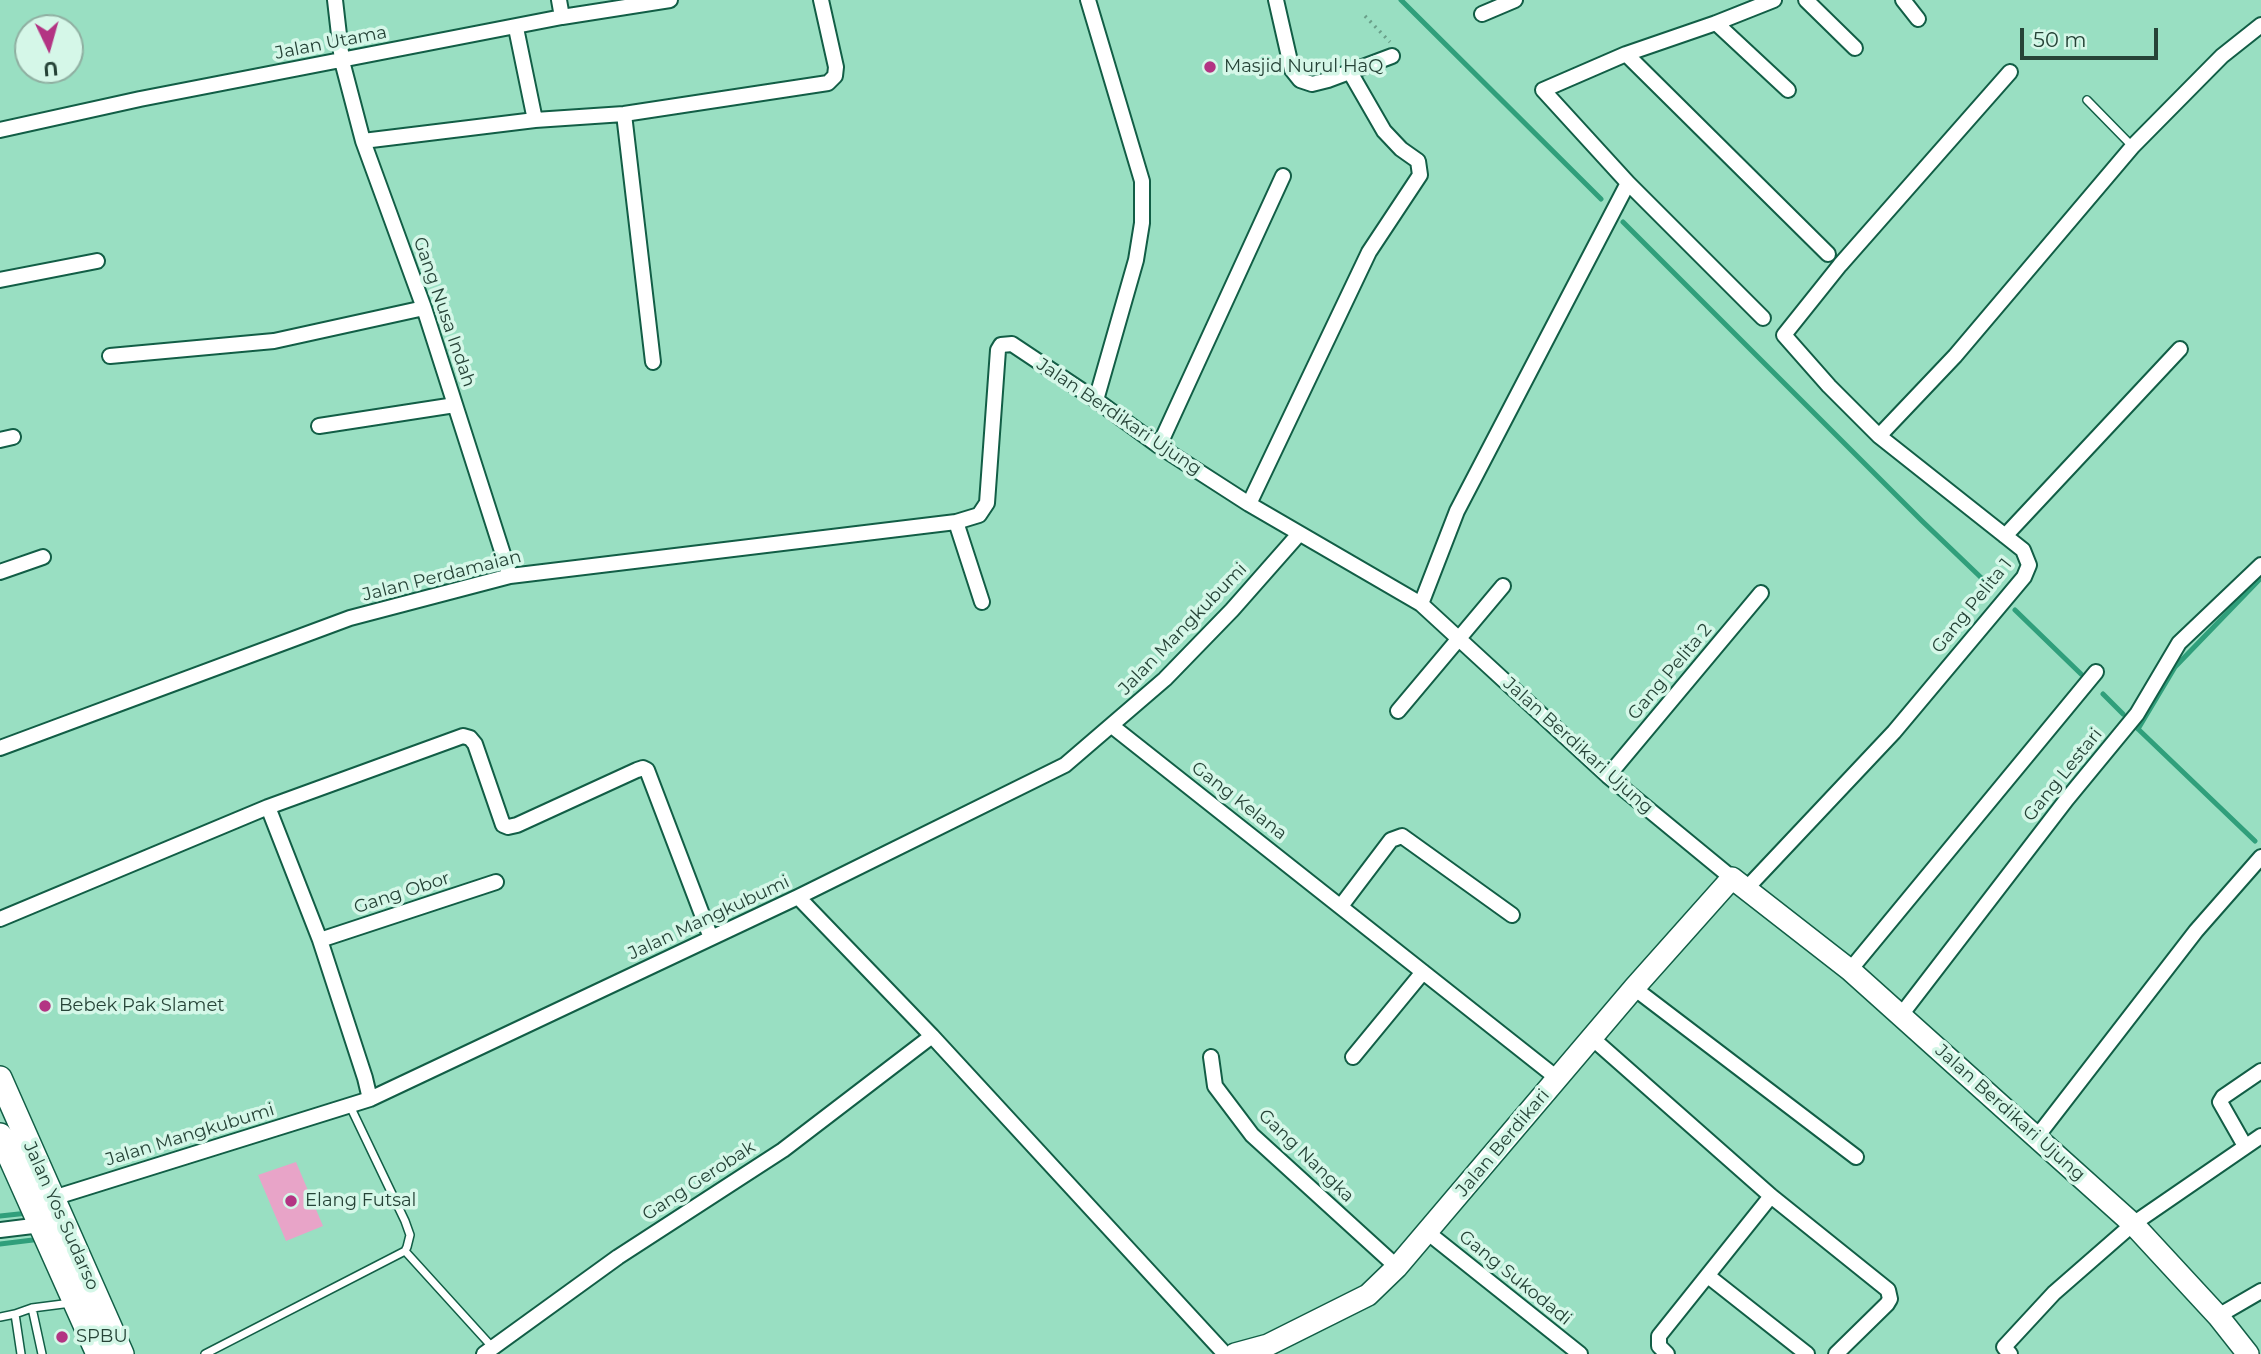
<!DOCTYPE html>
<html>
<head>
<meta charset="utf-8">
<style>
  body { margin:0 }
  #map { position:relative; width:2261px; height:1354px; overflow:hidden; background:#99dfc2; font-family:Montserrat,sans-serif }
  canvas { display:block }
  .north { position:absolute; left:14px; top:14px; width:70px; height:70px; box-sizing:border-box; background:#d5f7e8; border:2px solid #8fafa1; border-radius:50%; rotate:175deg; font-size:19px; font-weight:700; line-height:28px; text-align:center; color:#264337 }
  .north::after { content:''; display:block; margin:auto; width:24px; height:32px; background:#b33483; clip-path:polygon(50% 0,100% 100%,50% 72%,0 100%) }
  .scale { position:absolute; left:2020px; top:28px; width:138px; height:32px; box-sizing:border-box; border:4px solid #264337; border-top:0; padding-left:9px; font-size:21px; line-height:24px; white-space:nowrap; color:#264337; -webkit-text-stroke:5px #d5f7e8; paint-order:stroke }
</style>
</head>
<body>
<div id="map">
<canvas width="2261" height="1354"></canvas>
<div class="north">U</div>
<div class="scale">50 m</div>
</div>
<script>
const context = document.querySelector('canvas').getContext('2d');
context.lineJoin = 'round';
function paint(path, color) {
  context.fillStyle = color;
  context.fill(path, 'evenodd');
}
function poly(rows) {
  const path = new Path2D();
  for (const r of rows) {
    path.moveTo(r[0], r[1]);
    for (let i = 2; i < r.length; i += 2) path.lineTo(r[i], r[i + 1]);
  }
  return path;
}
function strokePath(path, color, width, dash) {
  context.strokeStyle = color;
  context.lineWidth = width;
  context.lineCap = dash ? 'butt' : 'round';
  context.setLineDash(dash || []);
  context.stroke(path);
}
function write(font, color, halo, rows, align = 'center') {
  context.font = font + ' Montserrat,sans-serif';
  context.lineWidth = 7;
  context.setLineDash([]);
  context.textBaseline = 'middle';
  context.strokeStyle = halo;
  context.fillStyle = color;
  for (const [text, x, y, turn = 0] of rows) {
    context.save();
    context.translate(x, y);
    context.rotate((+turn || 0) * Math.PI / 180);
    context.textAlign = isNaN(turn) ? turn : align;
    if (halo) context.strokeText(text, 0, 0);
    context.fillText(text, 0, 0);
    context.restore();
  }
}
const green = poly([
  [296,1162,323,1226,286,1241,258,1175]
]);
const stream = poly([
  [1401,0,1601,199],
  [1623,222,1922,521,1993,589],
  [2015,610,2081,674],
  [2103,694,2123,714],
  [2137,728,2255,841],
  [2138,729,2175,667,2261,578],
  [0,1216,28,1213],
  [0,1244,41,1239]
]);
const path = poly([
  [1365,16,1390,42]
]);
const lane = poly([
  [2087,100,2132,146],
  [405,1251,494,1349],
  [0,1317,15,1314],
  [21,1354,15,1314,32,1308],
  [42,1354,32,1308,71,1303],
  [205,1354,405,1251,407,1247,410,1235,405,1221,350,1106]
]);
const street = poly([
  [335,0,342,61,363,141,424,308,510,576],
  [559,0,562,17],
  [1088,0,1142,181,1142,223,1136,260,1096,400],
  [1276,0,1292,70,1300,80,1312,84,1328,80,1392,56],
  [1806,0,1855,48],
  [1903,0,1918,19],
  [1482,14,1515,0],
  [1716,23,1788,90],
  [516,28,535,120],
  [1626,54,1828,254],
  [624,114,653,362],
  [0,130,140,99,562,17,670,0],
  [363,141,535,120,624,114,828,83,835,76,836,67,821,0],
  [0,280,97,261],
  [1763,318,1628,183,1543,90,1626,54,1716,23,1774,0],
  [110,356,274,341,424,308],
  [319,426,455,405],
  [1879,436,1955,356,2133,146,2222,56,2261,25],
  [0,440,13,437],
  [1159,446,1283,176],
  [1249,504,1369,252,1420,175,1418,161,1401,149,1384,131,1350,72],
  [956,522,982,602],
  [2005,536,2180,349],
  [0,572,43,557],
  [1421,604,1457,511,1628,183],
  [1398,711,1503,586],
  [1112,726,1557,1078],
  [0,748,350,618,510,576,956,522,979,515,987,503,998,350,1001,345,1012,344,1096,400,1159,446,1249,504,1421,604,1608,776,1732,878],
  [1608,776,1761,593],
  [268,807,320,940,365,1078,370,1099],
  [1746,889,1894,732,2024,577,2029,565,2023,550,1879,436,1829,386,1784,335,1840,265,2010,72],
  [798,897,932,1036,1225,1354],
  [1341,906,1391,840,1402,836,1512,915],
  [0,919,268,807,463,736,470,738,475,744,503,825,508,827,517,825,637,770,643,768,647,770,711,938],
  [320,940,496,882],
  [1850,970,2096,672],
  [1634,988,1856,1157],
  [1901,1015,2067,799,2137,714,2179,643,2261,565],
  [1592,1038,1771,1196,1888,1290,1890,1299,1887,1304,1836,1354],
  [1211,1057,1215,1086,1252,1135,1397,1267],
  [1353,1057,1423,972],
  [2036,1138,2196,931,2261,857],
  [2245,1146,2220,1102,2223,1097,2261,1071],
  [53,1198,370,1099,798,897,1065,765,1165,679,1232,610,1299,534],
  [0,1230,41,1225],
  [1427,1232,1580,1354],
  [1708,1276,1807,1354],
  [2218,1316,2261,1291],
  [484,1354,618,1257,783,1150,932,1036],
  [1667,1354,1659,1346,1659,1336,1771,1196],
  [2010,1354,2004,1347,2054,1293,2133,1224,2261,1136]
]);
const secondary = poly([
  [1235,1354,1268,1345,1368,1295,1397,1267,1634,988,1732,878,1850,970,2133,1224,2218,1316,2248,1354]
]);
const primary = poly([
  [0,1078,122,1354],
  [0,1135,98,1354]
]);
const markers = [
  [1210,67,7,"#b33483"],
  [45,1006,7,"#b33483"],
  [291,1201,7,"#b33483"],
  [62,1337,7,"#b33483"]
];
const streetNames = [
  ["Jalan Utama",331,43,-11],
  ["Gang Nusa Indah",444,312,71],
  ["Jalan Berdikari Ujung",1119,417,34],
  ["Jalan Perdamaian",442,576,-14],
  ["Gang Pelita 1",1972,606,-51],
  ["Jalan Mangkubumi",1183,629,-46],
  ["Gang Pelita 2",1670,672,-50],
  ["Jalan Berdikari Ujung",1578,746,42],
  ["Gang Lestari",2063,775,-51],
  ["Gang Kelana",1239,801,38],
  ["Gang Obor",402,893,-18],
  ["Jalan Mangkubumi",709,918,-25],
  ["Jalan Berdikari Ujung",2010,1113,42],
  ["Jalan Mangkubumi",190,1135,-17],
  ["Jalan Berdikari",1503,1143,-50],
  ["Gang Nangka",1306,1156,44],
  ["Gang Gerobak",699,1181,-33],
  ["Jalan Yos Sudarso",61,1216,66],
  ["Gang Sukodadi",1515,1278,39]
];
const poiNames = [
  ["Masjid Nurul HaQ",1224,67],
  ["Bebek Pak Slamet",59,1006],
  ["Elang Futsal",305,1201],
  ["SPBU",76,1337]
];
paint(green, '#e8a4c8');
strokePath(stream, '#309f7b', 5);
strokePath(lane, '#125e46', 10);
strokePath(street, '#125e46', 18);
strokePath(secondary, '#125e46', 24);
strokePath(primary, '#125e46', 26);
strokePath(path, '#6a9f89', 3.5, [2, 5]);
strokePath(lane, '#fff', 7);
strokePath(street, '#fff', 14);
strokePath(secondary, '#fff', 21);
strokePath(primary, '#fff', 23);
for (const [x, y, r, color] of markers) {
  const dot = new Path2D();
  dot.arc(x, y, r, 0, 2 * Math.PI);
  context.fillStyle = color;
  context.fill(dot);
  strokePath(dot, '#d5f7e8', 2.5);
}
write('18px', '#264337', '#d5f7e8', streetNames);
write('18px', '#264337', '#d5f7e8', poiNames, 'left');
</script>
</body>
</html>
